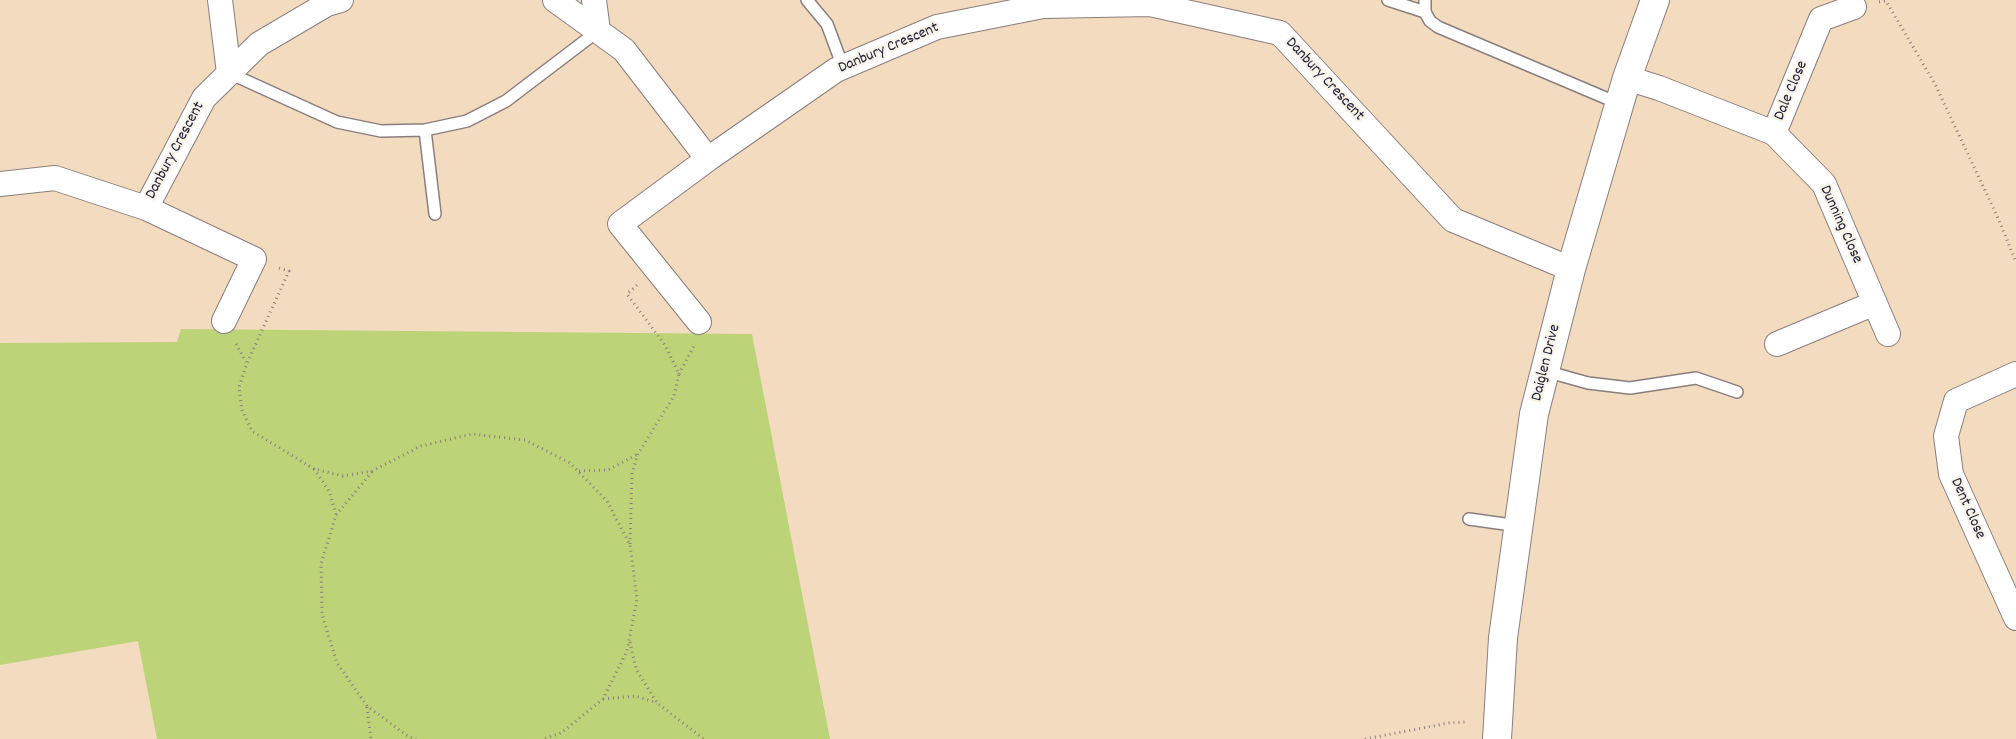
<!DOCTYPE html>
<html>
<head>
<meta charset="utf-8">
<style>
  body { margin:0 }
  canvas { display:block; background:#f3dbbf }
</style>
</head>
<body>
<canvas width="2016" height="739"></canvas>
<script>
const context = document.querySelector('canvas').getContext('2d');
context.lineJoin = 'round';
function paint(path, color) {
  context.fillStyle = color;
  context.fill(path, 'evenodd');
}
function poly(rows) {
  const path = new Path2D();
  for (const r of rows) {
    path.moveTo(r[0], r[1]);
    for (let i = 2; i < r.length; i += 2) path.lineTo(r[i], r[i + 1]);
  }
  return path;
}
function strokePath(path, color, width, dash) {
  context.strokeStyle = color;
  context.lineWidth = width;
  context.lineCap = dash ? 'butt' : 'round';
  context.setLineDash(dash || []);
  context.stroke(path);
}
function write(font, color, halo, rows, align = 'center') {
  context.font = font + ' Dekko,sans-serif';
  context.lineWidth = 4.5;
  context.setLineDash([]);
  context.textBaseline = 'middle';
  context.strokeStyle = halo;
  context.fillStyle = color;
  for (const [text, x, y, turn = 0] of rows) {
    context.save();
    context.translate(x, y);
    context.rotate((+turn || 0) * Math.PI / 180);
    context.textAlign = isNaN(turn) ? turn : align;
    if (halo) context.strokeText(text, 0, 0);
    context.fillText(text, 0, 0);
    context.restore();
  }
}
const green = poly([
  [181,329,752,334,830,739,157,739,138,641,0,665,0,343,177,342]
]);
const path = poly([
  [1879,2,1886,1,1935,84,1998,218,2016,262],
  [279,268,289,271,247,363,239,387,242,410,252,431,314,469,343,476,372,471,421,446,472,434,525,440,570,463,607,501,630,545,637,599,627,651,603,699,561,733,544,739],
  [236,344,246,362],
  [679,374,694,346],
  [314,469,329,491,336,514],
  [579,471,608,470,638,454],
  [372,472,336,515,321,564,322,614,337,663,367,706,409,737,416,739],
  [630,544,632,473,638,454,674,396,679,374,665,345,627,294,637,285],
  [630,642,636,669,657,703,704,739],
  [603,699,636,696,657,703],
  [367,707,371,739],
  [1365,739,1449,723,1465,722]
]);
const service = poly([
  [807,0,827,24,843,67],
  [1388,0,1425,12],
  [1425,0,1425,12,1430,21,1438,27,1620,104],
  [229,73,337,122,381,131,425,130,467,121,506,101,598,31],
  [425,130,435,214],
  [1545,371,1588,383,1630,388,1696,378,1737,392],
  [1469,519,1519,526]
]);
const minor = poly([
  [220,0,229,73],
  [555,0,624,50,708,159,836,70,937,27,1043,6,1150,4,1280,33,1453,220,1571,269],
  [594,0,598,31],
  [1627,78,1659,88,1774,133,1821,19,1854,7],
  [1774,133,1824,184,1888,334],
  [0,184,55,178,146,208,204,98,259,44,327,4,341,0],
  [146,208,254,259,224,321],
  [699,322,620,224,708,159],
  [1777,344,1875,303],
  [2016,374,1956,401,1946,436,1951,474,2016,618]
]);
const tertiary = poly([
  [1497,739,1503,638,1534,414,1571,269,1627,78,1655,0]
]);
const streetNames = [
  ["Danbury Crescent",889,49,-23],
  ["Danbury Crescent",1324,80,47],
  ["Dale Close",1792,91,-67],
  ["Danbury Crescent",176,151,-62],
  ["Dunning Close",1840,225,66],
  ["Daiglen Drive",1547,363,-76],
  ["Dent Close",1967,509,66]
];
paint(green, '#bcd378');
strokePath(service, '#8a7e7d', 14);
strokePath(minor, '#8a7e7d', 26);
strokePath(tertiary, '#8a7e7d', 30);
strokePath(path, '#8a7e7d', 3, [1, 4]);
strokePath(service, '#fff', 11);
strokePath(minor, '#fff', 24);
strokePath(tertiary, '#fff', 28);
write('16px', '#22223b', '#f7f3e8', streetNames);
</script>
</body>
</html>
